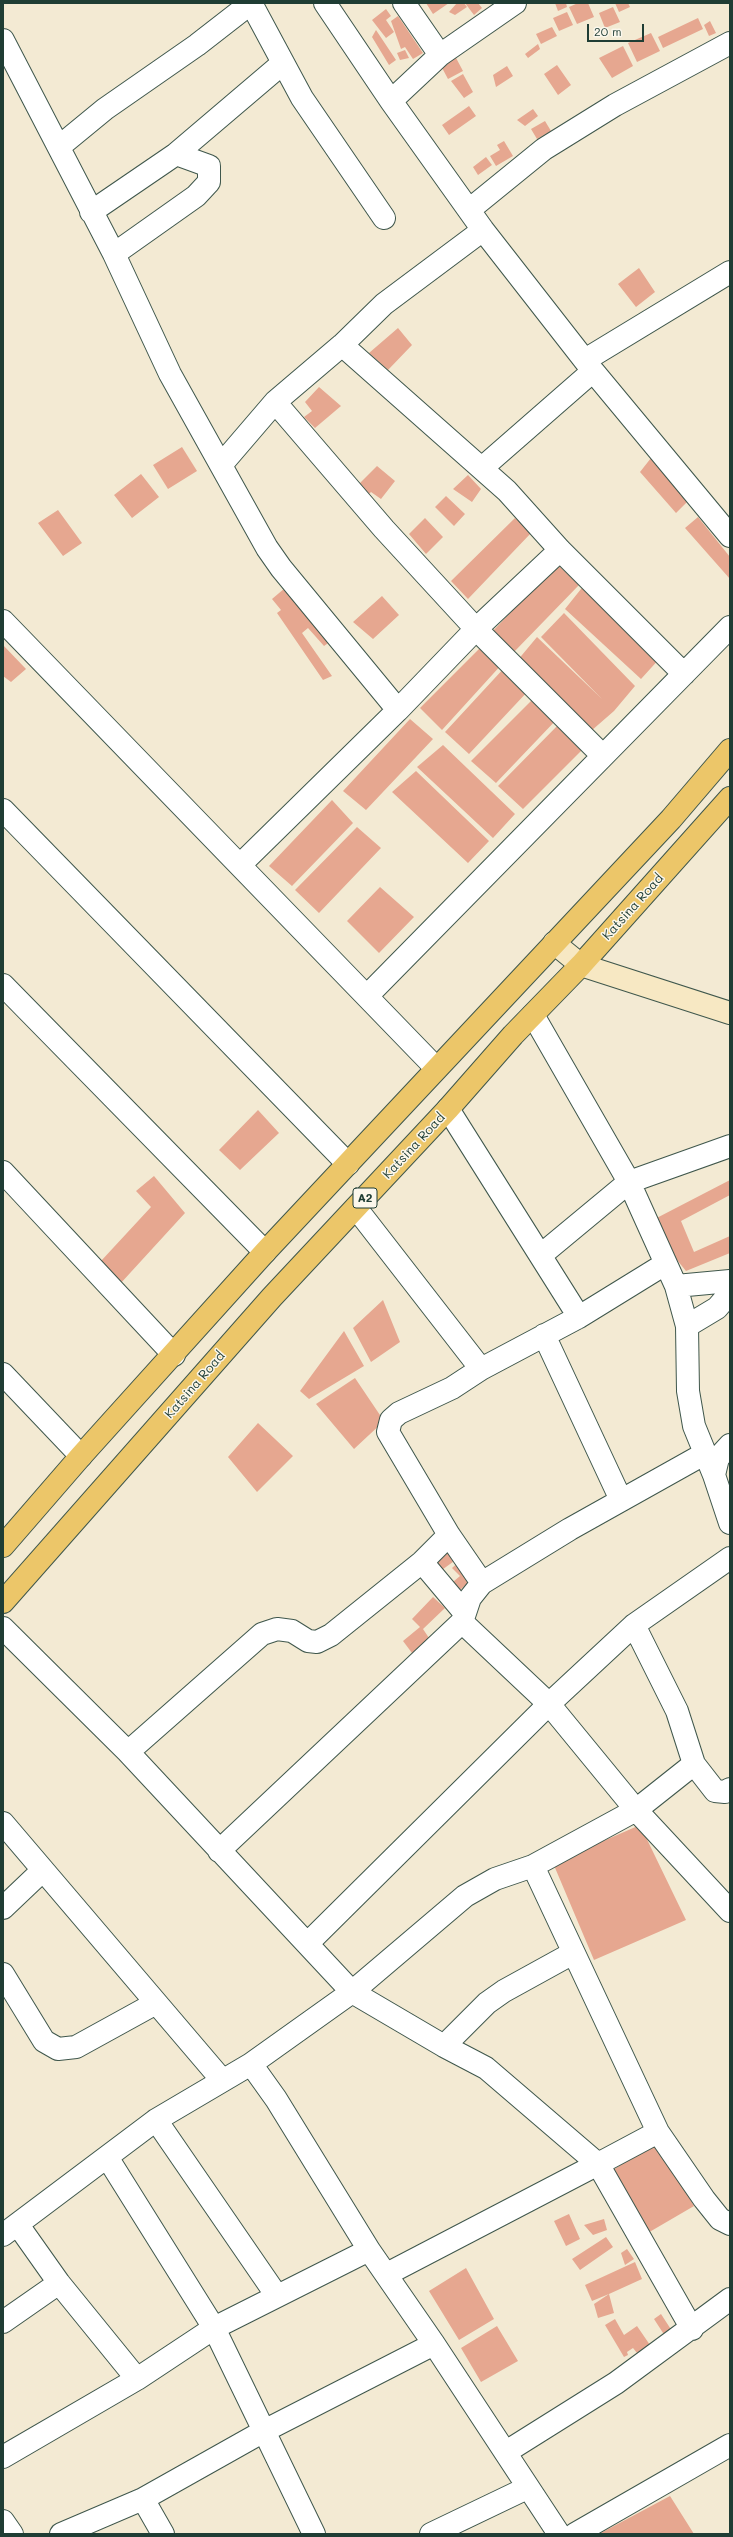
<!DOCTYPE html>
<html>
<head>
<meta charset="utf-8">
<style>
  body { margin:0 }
  #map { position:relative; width:733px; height:2537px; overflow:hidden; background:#f3ead3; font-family:Mali,sans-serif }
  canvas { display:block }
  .frame { position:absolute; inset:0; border:4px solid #1f3d34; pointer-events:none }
  .scale { position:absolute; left:587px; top:24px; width:57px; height:18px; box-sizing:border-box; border:2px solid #1f3d34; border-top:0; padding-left:5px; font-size:12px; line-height:14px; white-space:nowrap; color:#1f3d34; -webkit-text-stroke:3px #fbf7ec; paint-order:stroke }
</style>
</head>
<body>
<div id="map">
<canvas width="733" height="2537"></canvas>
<div class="frame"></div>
<div class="scale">20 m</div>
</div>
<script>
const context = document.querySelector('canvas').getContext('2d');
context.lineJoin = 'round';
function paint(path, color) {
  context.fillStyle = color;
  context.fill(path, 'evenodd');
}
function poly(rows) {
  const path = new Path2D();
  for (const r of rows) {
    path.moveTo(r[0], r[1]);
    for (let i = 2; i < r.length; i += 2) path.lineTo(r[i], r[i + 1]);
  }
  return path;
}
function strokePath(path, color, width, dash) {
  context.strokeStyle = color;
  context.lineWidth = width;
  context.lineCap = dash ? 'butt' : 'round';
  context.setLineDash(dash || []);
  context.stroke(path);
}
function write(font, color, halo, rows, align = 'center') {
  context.font = font + ' Mali,sans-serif';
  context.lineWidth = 3;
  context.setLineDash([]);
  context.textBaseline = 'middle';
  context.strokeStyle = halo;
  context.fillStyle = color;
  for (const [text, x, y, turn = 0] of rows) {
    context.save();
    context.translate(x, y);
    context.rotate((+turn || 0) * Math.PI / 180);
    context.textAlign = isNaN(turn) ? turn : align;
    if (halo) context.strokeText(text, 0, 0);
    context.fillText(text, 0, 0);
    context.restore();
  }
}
const building = poly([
  [426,3,449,3,433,14],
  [457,3,464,3,467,7,455,15,449,12],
  [465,3,478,3,482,8,474,15],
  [555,3,566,3,567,7,558,11],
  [578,3,588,3,594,17,577,24,569,7],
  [615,3,628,3,630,7,619,12],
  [613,7,620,22,605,28,599,13],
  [386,9,391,16,386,20,394,32,386,38,372,20],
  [567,12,573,25,559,31,553,18],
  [398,16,423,53,413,59,405,47,401,49,391,21],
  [698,18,703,29,663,48,658,37],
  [710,21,716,33,709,36,704,25],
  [552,27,557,36,541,44,536,34],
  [376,30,396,60,389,65,372,37],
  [651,33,660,51,637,62,628,43],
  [538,44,540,49,528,58,525,54],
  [623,46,633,66,612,78,599,58],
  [405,50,409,58,400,60,397,53],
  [455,56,463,71,448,79,440,64],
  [557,65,571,85,558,95,544,74],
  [507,66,513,76,496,87,493,75],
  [463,74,473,92,464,98,451,81],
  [469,106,476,116,449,135,442,125],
  [533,109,538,116,525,126,517,120],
  [545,121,551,131,537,139,531,129],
  [504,141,513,156,496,166,490,156,500,150,497,145],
  [486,157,492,165,478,175,473,167],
  [639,268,655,292,636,307,618,284],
  [398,328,412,345,388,370,369,353],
  [319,387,341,406,315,428,304,417,312,411,305,402],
  [182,447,197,471,168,489,153,465],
  [651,458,689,500,676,513,640,472],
  [377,466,395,481,381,499,371,492,366,497,354,489],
  [141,474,159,497,132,518,114,495],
  [468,475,481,489,472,502,453,489],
  [446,496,465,514,454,526,435,507],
  [58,510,82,543,63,556,38,523],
  [698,517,730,557,730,579,685,528],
  [425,518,443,537,426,554,409,534],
  [515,518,532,532,468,599,451,581],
  [557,564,579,585,513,653,490,634],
  [589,579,661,657,641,679,565,609],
  [285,588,334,639,324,646,308,628,302,633,332,676,323,680,277,613,281,610,272,599],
  [382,596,399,615,373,639,353,622],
  [564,613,635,686,614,711,591,731,517,661,537,637,602,699,541,637],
  [3,645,26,669,11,682,3,676],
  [483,645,503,663,442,730,420,708],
  [506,666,529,690,469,754,445,732],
  [536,696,559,717,496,783,471,761],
  [410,719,433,739,366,810,343,791],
  [561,722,585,747,523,809,498,786],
  [443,745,515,814,493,838,417,767],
  [416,771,489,841,468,863,392,792],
  [332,800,353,823,292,886,269,866],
  [357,827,381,848,319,913,295,890],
  [380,887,414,917,379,953,347,921],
  [258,1110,279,1133,240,1170,219,1150],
  [154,1176,185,1213,120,1284,101,1261,151,1207,136,1191],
  [730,1180,730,1195,681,1221,694,1252,730,1236,730,1253,686,1271,647,1223],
  [383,1300,400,1342,371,1362,353,1328],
  [344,1331,364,1366,309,1399,300,1391],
  [355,1378,384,1421,354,1449,316,1404],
  [258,1423,293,1456,257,1492,228,1457],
  [448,1547,457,1559,439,1572,431,1559],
  [460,1561,474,1578,454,1595,447,1587,460,1576,452,1568],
  [433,1597,445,1608,423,1629,433,1644,415,1657,403,1641,420,1627,412,1619],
  [640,1825,686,1920,594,1960,553,1863],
  [657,2141,694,2206,646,2234,610,2172],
  [569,2214,580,2239,566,2246,554,2221],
  [604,2219,607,2230,593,2235,584,2225],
  [606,2237,613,2247,580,2270,572,2259],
  [627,2249,634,2259,625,2265,621,2253],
  [635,2262,642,2279,609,2294,614,2313,598,2318,594,2304,609,2294,592,2301,585,2285],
  [466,2268,494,2319,459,2340,429,2291],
  [661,2314,672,2331,665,2336,654,2319],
  [615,2319,624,2335,637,2326,650,2345,637,2353,633,2348,627,2352,628,2355,624,2357,605,2325],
  [497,2326,518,2361,481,2382,461,2348],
  [670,2496,694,2534,599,2534]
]);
const street = poly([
  [251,3,302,98,384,218],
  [325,3,391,101,483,230,593,371,730,536],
  [404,3,440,55],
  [3,40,114,254,170,374,267,548,281,568,398,710,240,865],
  [391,101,440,55,515,3],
  [60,146,105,109,197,45,251,3],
  [469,210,544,149,615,105,730,43],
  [91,212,176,154,283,63],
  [114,254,196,196,209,182,209,166,176,154],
  [342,345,507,491,560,550,684,674],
  [585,360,730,272],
  [275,402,384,529,476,629,603,756],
  [221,465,275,402,342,345,384,304,483,230],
  [482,468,593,371],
  [3,621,436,1068],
  [398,710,476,629,560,550],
  [3,810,348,1164],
  [3,985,265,1252],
  [367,996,730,627],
  [533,1015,629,1182,676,1286,687,1326,688,1391,694,1426,714,1475],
  [448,1109,579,1317],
  [3,1172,174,1355],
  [356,1208,481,1369,452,1388,399,1413,391,1420,388,1432,449,1535,482,1583],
  [541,1255,629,1182,730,1146],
  [676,1286,730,1281],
  [687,1326,717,1308,730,1293],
  [544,1335,621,1500],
  [481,1369,579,1317,665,1264],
  [3,1374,81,1456],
  [730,1445,718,1458,714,1475,730,1523],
  [422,1562,464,1612],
  [462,1622,549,1704,636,1810,730,1911],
  [634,1625,677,1711,694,1764,715,1791,725,1792,730,1789],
  [3,1628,128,1752,352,1992,444,2046,486,2068,598,2164,658,2132],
  [128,1752,262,1634,277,1629,292,1631,308,1641,317,1642,331,1635,422,1562,449,1535],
  [3,1823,222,2080],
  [219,1851,462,1622,470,1598,482,1583,570,1529,704,1454],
  [533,1866,658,2132,704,2199,720,2219,730,2224],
  [3,1908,43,1870],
  [308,1943,549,1704,634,1625,730,1558],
  [3,1974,44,2041,58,2049,76,2047,156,2003],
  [444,2046,487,2003,504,1991,573,1953],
  [251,2064,276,2099,369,2250,434,2344,559,2534],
  [156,2120,277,2296],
  [107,2157,214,2328,314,2534],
  [18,2225,59,2283,137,2379],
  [3,2235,156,2120,251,2064,352,1992,465,1896,495,1879,533,1866,636,1810,694,1764],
  [387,2274,598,2164,692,2329],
  [3,2322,59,2283],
  [506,2452,616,2383,730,2299],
  [3,2457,137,2379,214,2328,369,2250],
  [143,2499,163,2534],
  [3,2521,12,2534],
  [61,2534,143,2499,264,2431,434,2344],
  [431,2534,527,2488],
  [575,2534,730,2445]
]);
const secondary = poly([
  [554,943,581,965,730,1013]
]);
const highway = poly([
  [3,1546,81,1456,265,1252,671,819,730,750],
  [3,1602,272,1297,448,1109,513,1035,581,965,730,798]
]);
const shields = [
  [365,1198,24]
];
const shieldNames = [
  ["A2",365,1198]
];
const streetNames = [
  ["Katsina Road",633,907,-48],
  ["Katsina Road",414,1146,-47],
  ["Katsina Road",195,1385,-49]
];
paint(building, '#e6a790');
strokePath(street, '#3f574c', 24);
strokePath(secondary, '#3f574c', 24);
strokePath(highway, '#3f574c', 24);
strokePath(street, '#fff', 22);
strokePath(secondary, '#f7e8c3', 22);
strokePath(highway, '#ecc669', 22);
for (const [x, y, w] of shields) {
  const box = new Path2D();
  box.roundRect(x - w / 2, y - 10, w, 20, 3);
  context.fillStyle = '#fbf7ec';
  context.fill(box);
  strokePath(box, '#1f3d34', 1);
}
write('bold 12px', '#1f3d34', null, shieldNames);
write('13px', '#1f3d34', '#fbf7ec', streetNames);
</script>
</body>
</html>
